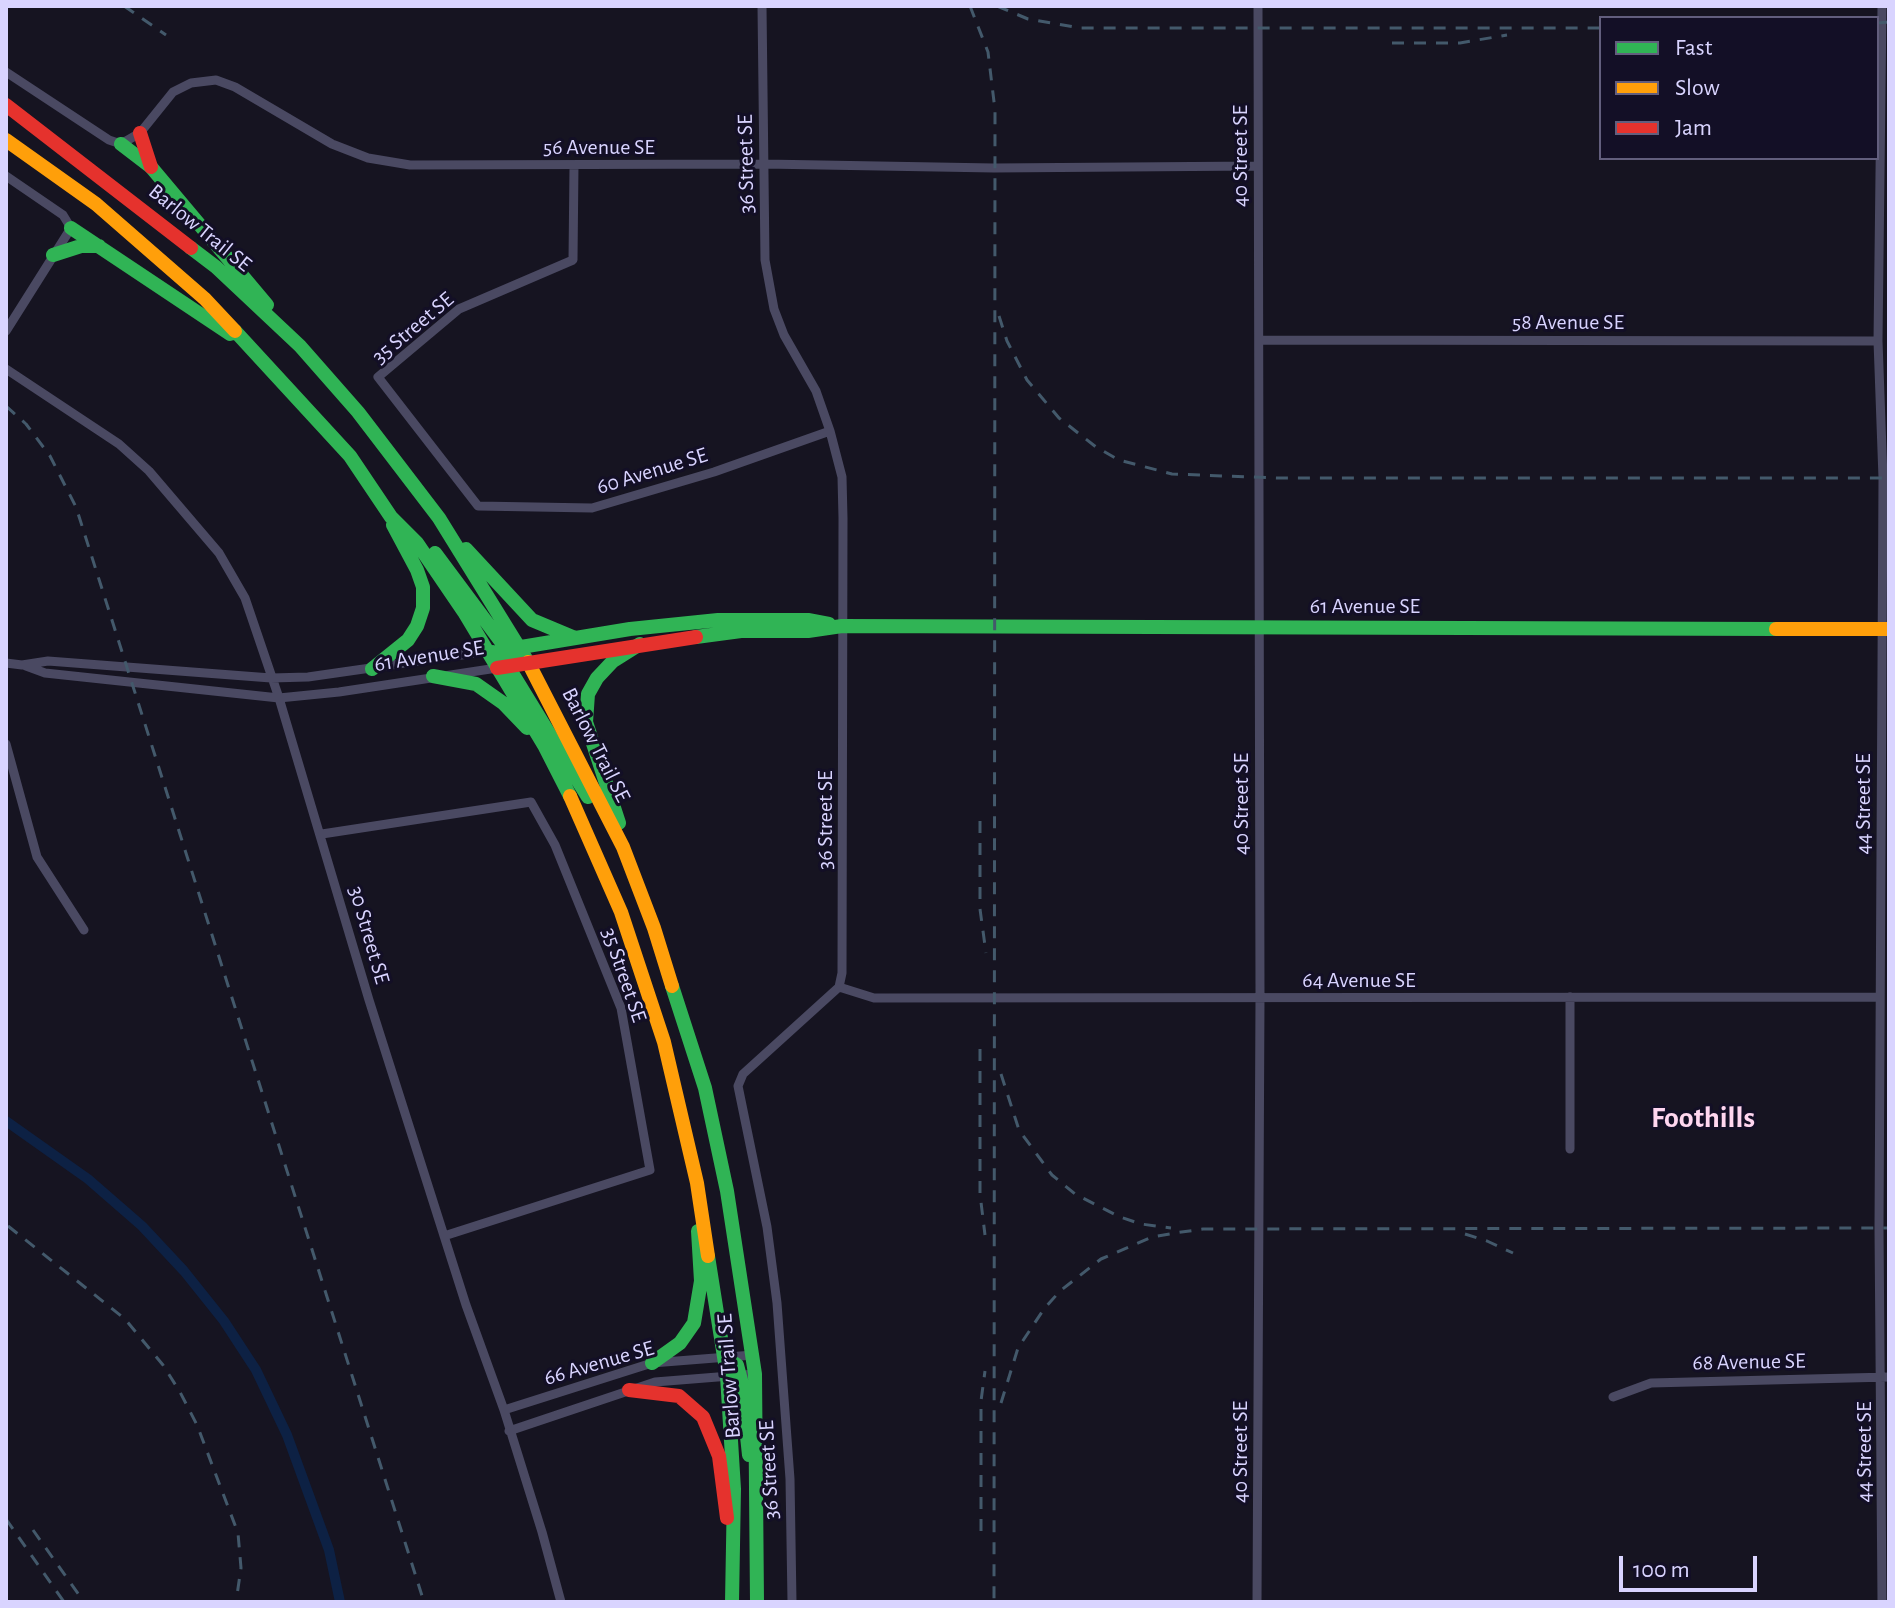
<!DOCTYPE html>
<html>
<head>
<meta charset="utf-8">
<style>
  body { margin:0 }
  #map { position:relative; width:1895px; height:1608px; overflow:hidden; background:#161421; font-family:"Alegreya Sans",sans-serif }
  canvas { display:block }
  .frame { position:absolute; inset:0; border:8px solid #d9d4ff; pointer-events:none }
  .legend { position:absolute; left:1599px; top:16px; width:280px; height:144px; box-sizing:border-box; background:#130f26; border:2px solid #625e7d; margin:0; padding:10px 14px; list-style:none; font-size:24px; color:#d9d4ff }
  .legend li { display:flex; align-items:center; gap:16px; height:40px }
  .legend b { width:40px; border:2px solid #625e7d }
  .scale { position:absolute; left:1619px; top:1556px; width:138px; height:36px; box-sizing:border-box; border:4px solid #d9d4ff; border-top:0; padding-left:10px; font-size:24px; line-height:28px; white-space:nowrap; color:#d9d4ff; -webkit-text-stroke:6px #130f26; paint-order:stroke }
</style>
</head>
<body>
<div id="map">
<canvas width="1895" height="1608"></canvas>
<div class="frame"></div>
<ul class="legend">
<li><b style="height:10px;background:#30b455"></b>Fast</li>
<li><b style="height:10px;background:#ff9f0a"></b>Slow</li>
<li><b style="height:10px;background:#e5322d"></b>Jam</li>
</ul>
<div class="scale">100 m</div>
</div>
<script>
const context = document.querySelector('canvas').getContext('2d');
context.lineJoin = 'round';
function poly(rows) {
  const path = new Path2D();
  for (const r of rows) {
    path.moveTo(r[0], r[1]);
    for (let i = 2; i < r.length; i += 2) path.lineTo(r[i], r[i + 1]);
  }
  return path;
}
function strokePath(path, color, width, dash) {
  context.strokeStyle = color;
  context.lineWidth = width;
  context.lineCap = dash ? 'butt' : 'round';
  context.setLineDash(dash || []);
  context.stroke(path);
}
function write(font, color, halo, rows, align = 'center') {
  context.font = font + ' "Alegreya Sans",sans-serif';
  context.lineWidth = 6;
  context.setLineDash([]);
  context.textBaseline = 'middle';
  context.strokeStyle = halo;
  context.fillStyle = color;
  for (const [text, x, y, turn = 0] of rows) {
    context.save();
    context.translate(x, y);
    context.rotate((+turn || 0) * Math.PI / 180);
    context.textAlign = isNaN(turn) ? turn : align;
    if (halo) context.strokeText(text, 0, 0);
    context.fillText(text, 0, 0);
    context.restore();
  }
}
const canal = poly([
  [6,1121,88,1179,142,1226,184,1271,224,1321,256,1370,287,1435,329,1550,340,1602]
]);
const street = poly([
  [762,6,765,260,774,309,784,335,816,391,830,431,842,477,843,518,842,973,839,987,743,1074,738,1086,767,1227,777,1303,790,1479,792,1602],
  [6,72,109,140,121,144,140,133,173,92,191,83,216,80,235,87,332,144,368,158,410,165,764,164,994,168,1258,166],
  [574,165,573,260,459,309,378,377,478,506,592,508,714,472,830,431],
  [6,176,63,215,71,228,6,331],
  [1259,340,1878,341],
  [6,369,119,444,149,471,219,553,245,598,279,698,369,1000,466,1305,504,1410,542,1532,561,1602],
  [6,663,22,665,48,661,271,678,308,677,489,651],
  [26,666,45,673,279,698,339,692,497,668],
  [6,744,37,857,84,930],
  [322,834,531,802,555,845,621,1008,650,1170,444,1236],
  [839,987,874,998,1880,997],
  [1570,1149,1570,997],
  [1613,1397,1651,1383,1889,1377],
  [504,1410,652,1363,753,1355],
  [509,1431,655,1382,755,1374],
  [1257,1602,1260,998,1258,6],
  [1882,1602,1879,1228,1883,478,1878,341,1882,6]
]);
const fast = poly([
  [121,144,151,167,267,305],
  [71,228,230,334],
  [191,248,216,267,300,346,358,412,439,518,528,662],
  [53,255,81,246,99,246],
  [235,331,350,456,391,517,417,543,464,612,545,747,570,796],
  [466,549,532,620,575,638],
  [435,553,514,659],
  [696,637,741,631,808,631,842,626,1776,629],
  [509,649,630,629,718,620,808,620,829,624],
  [493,652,501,655,588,797],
  [372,669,408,640,417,626,423,608,423,587,417,570,393,525],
  [433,676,476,684,503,703,527,728],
  [619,823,586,722,588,694,597,678,613,661,640,644],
  [672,986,705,1088,727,1191,755,1374,757,1602],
  [708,1256,727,1376,734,1489,732,1602],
  [725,1357,737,1365,741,1380,749,1455],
  [652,1363,680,1343,694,1323,701,1281,698,1231]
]);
const slow = poly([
  [6,140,96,204,205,299,235,331],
  [1776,629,1889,629],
  [528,662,623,847,654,928,672,986],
  [570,796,621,912,664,1042,697,1183,708,1256]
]);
const jam = poly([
  [6,105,191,248],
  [140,133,151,167],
  [497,668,696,637],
  [629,1390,679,1396,703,1417,719,1456,727,1518]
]);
const rail = poly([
  [124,6,166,35],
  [970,6,988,52,995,110,994,1602],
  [997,6,1028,19,1081,28,1601,28],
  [1877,23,1889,22],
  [1392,43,1460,43,1507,35],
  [999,316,1007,341,1027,380,1059,418,1096,447,1119,460,1172,474,1277,478,1889,478],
  [6,406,26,424,50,456,76,507,424,1602],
  [980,821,980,909,986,953],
  [980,1049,980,1194,985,1235],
  [1001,1074,1019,1130,1052,1175,1075,1194,1120,1217,1141,1224,1171,1228],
  [8,1226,125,1319,163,1365,180,1392,197,1425,238,1533,241,1568,236,1602],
  [1465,1234,1487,1241,1513,1253],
  [1001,1403,1018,1348,1044,1309,1060,1291,1101,1259,1152,1237,1175,1233,1203,1229,1889,1228],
  [6,1519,64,1602],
  [33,1530,84,1602],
  [981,1531,981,1401,985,1371]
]);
const streetNames = [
  ["56 Avenue SE",599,147],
  ["40 Street SE",1240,156,-90],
  ["36 Street SE",746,164,-91],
  ["Barlow Trail SE",200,228,39],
  ["58 Avenue SE",1568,322],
  ["35 Street SE",413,328,-40],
  ["60 Avenue SE",652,471,-17],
  ["61 Avenue SE",1365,606],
  ["61 Avenue SE",429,656,-9],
  ["Barlow Trail SE",596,745,63],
  ["40 Street SE",1241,804,-90],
  ["44 Street SE",1863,804,-90],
  ["36 Street SE",825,820,-90],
  ["30 Street SE",369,935,74],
  ["35 Street SE",624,975,71],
  ["64 Avenue SE",1359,980],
  ["68 Avenue SE",1749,1362,-1],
  ["66 Avenue SE",599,1363,-16],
  ["Barlow Trail SE",729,1376,-94],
  ["40 Street SE",1240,1452,-90],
  ["44 Street SE",1864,1452,-90],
  ["36 Street SE",769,1470,-93]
];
const districtNames = [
  ["Foothills",1703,1118]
];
strokePath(canal, '#0d2144', 10);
strokePath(street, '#4a4962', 9);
strokePath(fast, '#30b455', 14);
strokePath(slow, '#ff9f0a', 14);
strokePath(jam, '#e5322d', 14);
strokePath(rail, '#43596b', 3, [12, 10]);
write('22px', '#d9d4ff', '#130f26', streetNames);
write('bold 30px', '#ffd6f0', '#130f26', districtNames);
</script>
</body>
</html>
